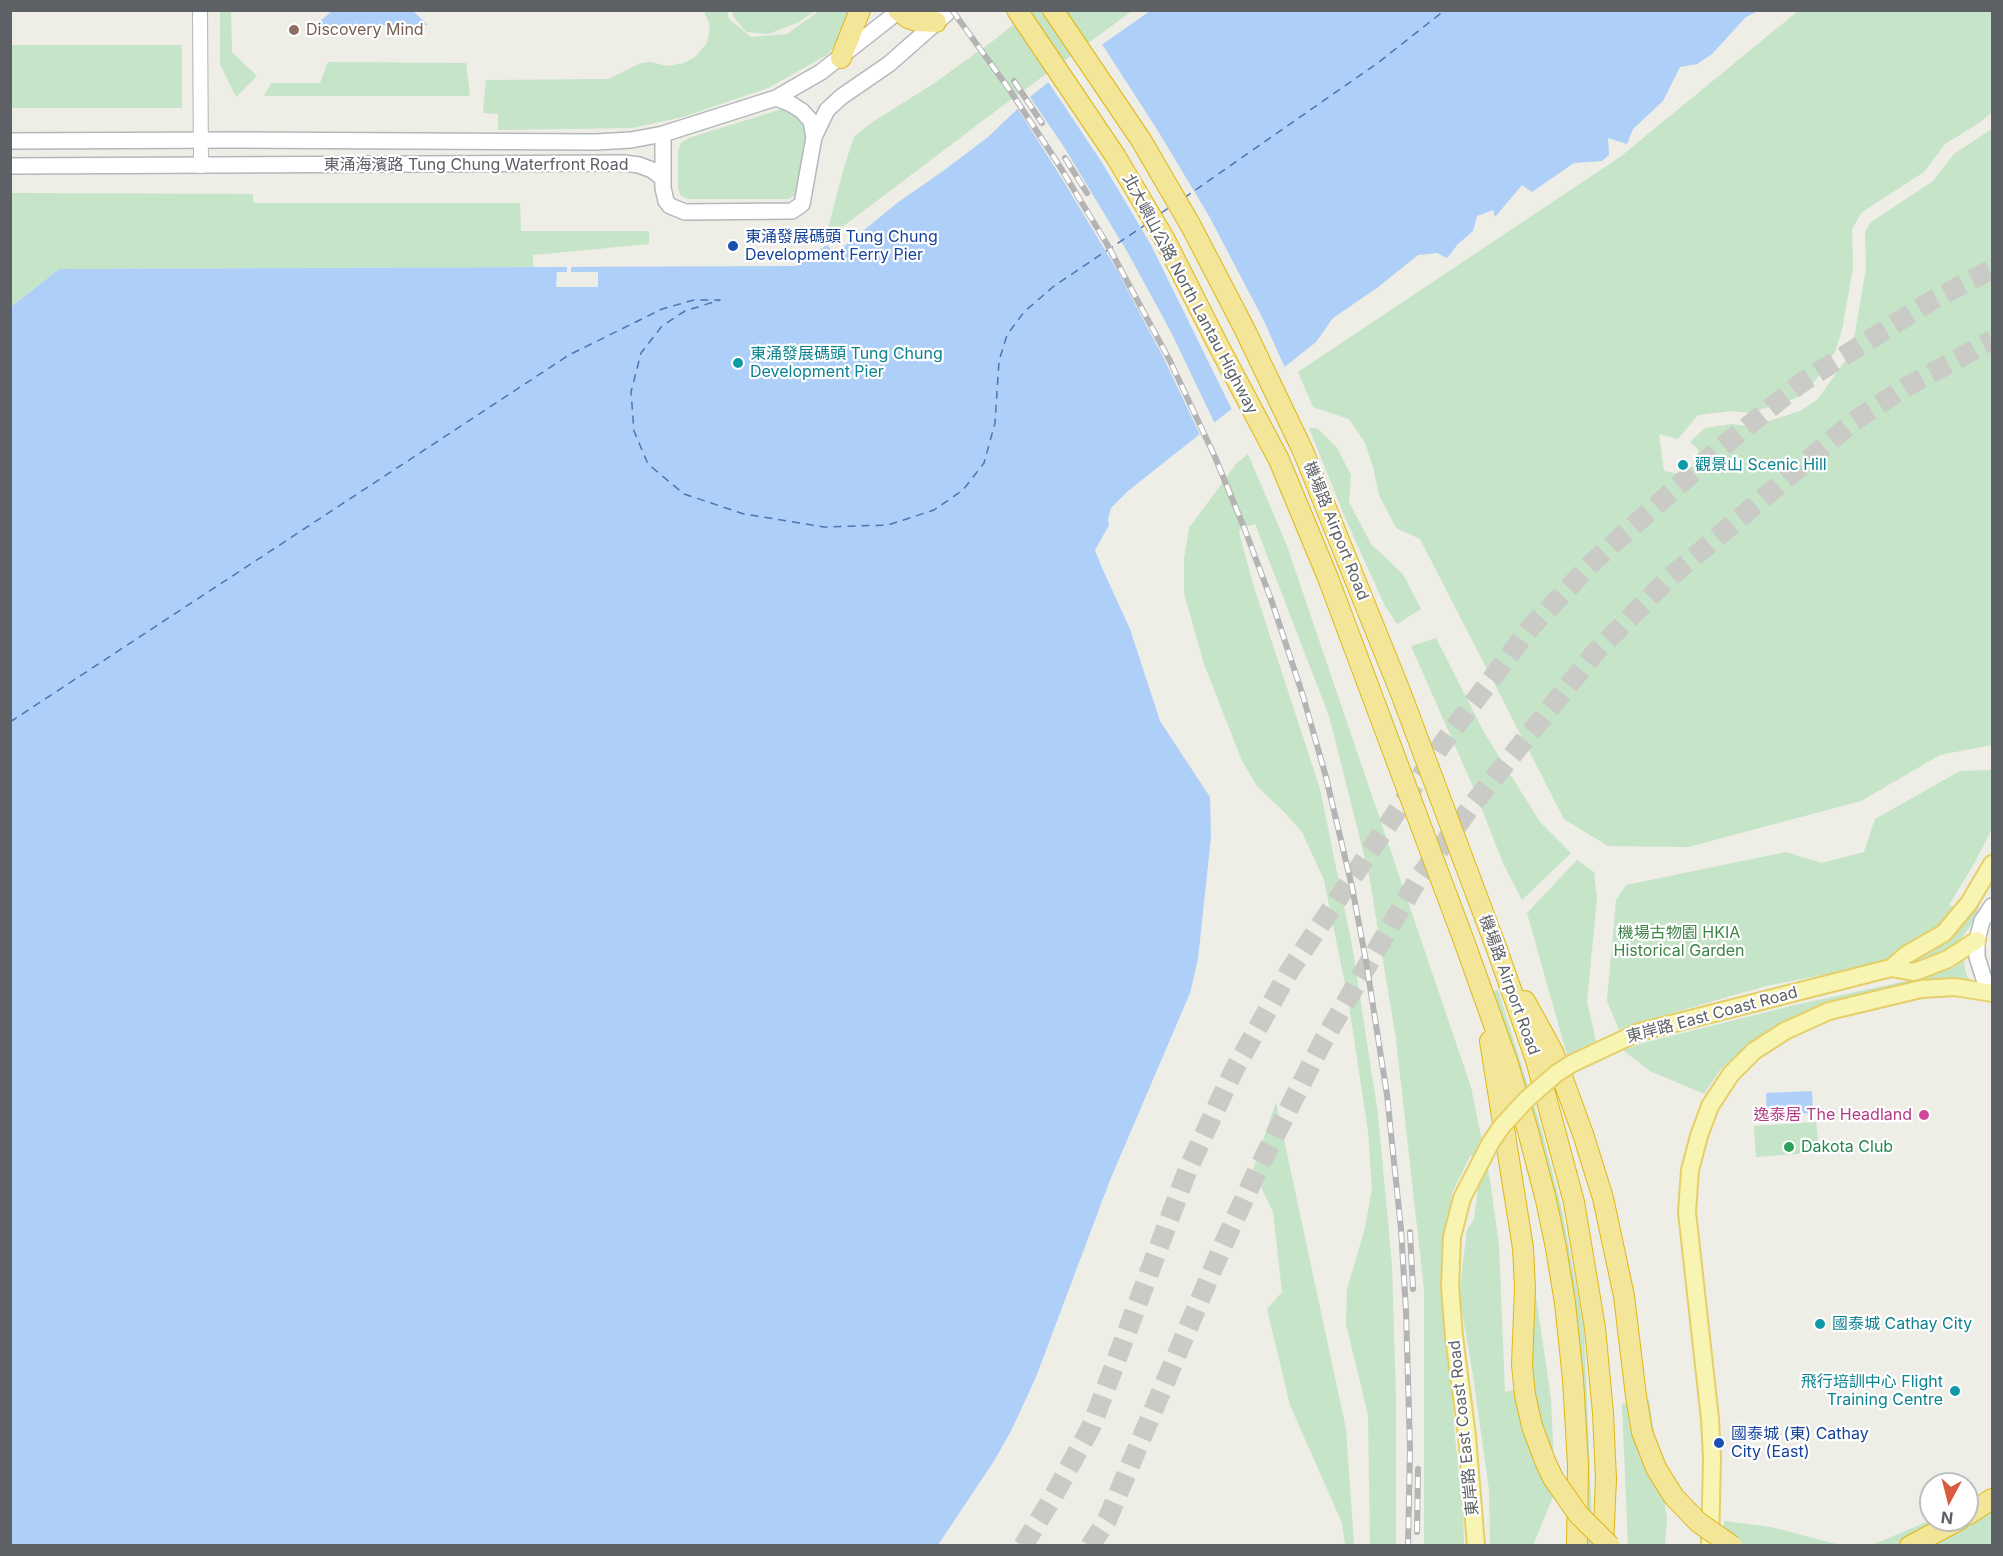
<!DOCTYPE html>
<html>
<head>
<meta charset="utf-8">
<style>
  body { margin:0 }
  #map { position:relative; width:2003px; height:1556px; overflow:hidden; background:#eeede6; font-family:Inter,sans-serif }
  canvas { display:block }
  .frame { position:absolute; inset:0; border:12px solid #5d6065; pointer-events:none }
  .north { position:absolute; left:1919px; top:1472px; width:60px; height:60px; box-sizing:border-box; background:#fff; border:2px solid #bebfc1; border-radius:50%; rotate:187deg; font-size:16px; font-weight:700; line-height:24px; text-align:center; color:#5d6065 }
  .north::after { content:''; display:block; margin:auto; width:21px; height:27px; background:#da5c40; clip-path:polygon(50% 0,100% 100%,50% 72%,0 100%) }
</style>
</head>
<body>
<div id="map">
<canvas width="2003" height="1556"></canvas>
<div class="frame"></div>
<div class="north">N</div>
</div>
<script>
const context = document.querySelector('canvas').getContext('2d');
context.lineJoin = 'round';
function paint(path, color) {
  context.fillStyle = color;
  context.fill(path, 'evenodd');
}
function poly(rows) {
  const path = new Path2D();
  for (const r of rows) {
    path.moveTo(r[0], r[1]);
    for (let i = 2; i < r.length; i += 2) path.lineTo(r[i], r[i + 1]);
  }
  return path;
}
function strokePath(path, color, width, dash) {
  context.strokeStyle = color;
  context.lineWidth = width;
  context.lineCap = dash ? 'butt' : 'round';
  context.setLineDash(dash || []);
  context.stroke(path);
}
function write(font, color, halo, rows, align = 'center') {
  context.font = font + ' Inter,"Noto Sans TC",sans-serif';
  context.lineWidth = 4.5;
  context.setLineDash([]);
  context.textBaseline = 'middle';
  context.strokeStyle = halo;
  context.fillStyle = color;
  for (const [text, x, y, turn = 0] of rows) {
    context.save();
    context.translate(x, y);
    context.rotate((+turn || 0) * Math.PI / 180);
    context.textAlign = isNaN(turn) ? turn : align;
    if (halo) context.strokeText(text, 0, 0);
    context.fillText(text, 0, 0);
    context.restore();
  }
}
const green = poly([
  [220,11,231,11,232,52,257,76,236,97,220,64],
  [704,11,727,11,729,19,751,37,787,34,819,11,856,11,847,31,827,55,768,88,683,117,632,128,498,130,498,114,483,113,486,80,608,79,641,63,651,62,667,66,684,63,695,57,707,43,710,26],
  [731,11,815,11,799,22,768,34,746,32,734,17],
  [1030,11,1132,11,997,110,825,240,844,167,854,137,871,123,933,84,997,38],
  [1798,11,1992,11,1992,112,1979,123,1945,144,1924,172,1862,212,1852,229,1853,268,1842,330,1835,352,1808,391,1794,399,1750,413,1732,411,1698,415,1678,439,1659,434,1664,471,1679,474,1693,466,1699,450,1690,442,1705,428,1732,424,1751,427,1800,411,1817,400,1847,358,1855,333,1866,268,1865,232,1871,222,1933,181,1954,154,1992,129,1992,745,1940,755,1861,801,1688,847,1608,846,1564,819,1420,539,1396,528,1379,495,1373,467,1365,443,1349,419,1313,407,1298,372,1620,157],
  [10,45,182,45,182,108,11,108],
  [328,62,466,63,470,96,264,96,271,83,320,83],
  [782,109,797,115,805,124,807,139,796,193,794,196,788,199,688,199,681,196,678,188,678,151,681,143,689,138],
  [11,193,253,194,253,203,520,203,521,231,649,231,649,244,533,255,533,267,59,269,11,307],
  [1309,428,1317,428,1337,448,1351,475,1349,502,1371,544,1403,574,1421,609,1397,624,1385,606,1346,520],
  [1248,454,1287,546,1471,1087,1490,1180,1499,1246,1505,1392,1535,1385,1532,1354,1534,1283,1551,1399,1555,1492,1533,1545,1490,1545,1489,1490,1472,1369,1459,1295,1467,1230,1474,1219,1479,1182,1471,1154,1452,1193,1443,1253,1455,1438,1463,1508,1464,1545,1424,1545,1424,1289,1396,1039,1369,875,1329,716,1255,524,1241,528,1239,532,1253,584,1320,789,1352,945,1378,1114,1392,1265,1396,1399,1396,1545,1370,1545,1368,1415,1346,1324,1347,1289,1365,1228,1372,1188,1368,1131,1348,999,1324,880,1302,832,1284,812,1257,786,1242,761,1204,664,1184,593,1184,559,1189,528,1236,464],
  [1436,638,1485,734,1540,822,1571,853,1522,900,1503,863,1474,789,1411,646],
  [1992,770,1992,829,1975,862,1949,905,1956,907,1932,931,1891,958,1858,968,1766,986,1637,1023,1619,1030,1607,1001,1616,900,1626,885,1786,852,1821,863,1864,852,1875,819,1960,771],
  [1577,860,1594,872,1597,898,1587,1001,1596,1041,1567,1055,1527,913],
  [1984,889,1975,919,1962,938,1945,951,1917,964,1910,963,1917,958],
  [1964,960,1965,970,1970,982,1821,1006,1780,1024,1743,1049,1720,1070,1704,1094,1650,1071,1623,1050,1643,1043,1795,1005,1934,975,1955,967],
  [1498,990,1541,1128,1562,1210,1584,1329,1593,1545,1585,1545,1576,1330,1489,993],
  [1276,1102,1346,1429,1354,1545,1345,1545,1342,1523,1290,1405,1267,1309,1282,1292,1273,1212,1253,1170],
  [1816,1122,1819,1152,1756,1157,1754,1126],
  [1649,1399,1667,1519,1665,1545,1628,1545,1622,1404],
  [1992,1508,1992,1545,1931,1546],
  [1931,1520,1946,1520,1903,1540,1905,1545,1870,1546],
  [1724,1521,1771,1527,1840,1545,1723,1546]
]);
const water = poly([
  [333,10,413,11,428,25,315,26],
  [1150,11,1758,11,1746,17,1712,54,1697,64,1680,67,1663,101,1633,129,1627,144,1608,138,1609,155,1602,161,1574,163,1532,192,1522,185,1495,217,1493,210,1477,216,1473,231,1458,244,1447,258,1437,253,1418,255,1377,288,1333,318,1316,342,1128,491,1111,508,1108,519,1109,525,1095,550,1102,568,1130,629,1160,721,1210,797,1211,837,1198,959,1190,993,1110,1180,1036,1377,1012,1429,994,1461,938,1545,11,1546,11,307,59,269,796,266,827,245,833,251,840,250,897,203,943,171,988,137,1030,97,1050,81],
  [1812,1091,1813,1113,1767,1115,1766,1093]
]);
const pier = poly([
  [1100,41,1158,131,1209,216,1263,319,1286,370,1233,412,1151,245,1103,164,1047,80],
  [1028,94,1064,147,1128,253,1171,332,1216,426,1201,437,1165,361,1117,270,1064,182,1016,106],
  [567,264,571,264,571,272,598,272,598,287,556,287,557,272,567,272]
]);
const ferry = poly([
  [1184,198,1379,62,1445,10],
  [1161,213,1170,207],
  [10,722,569,355,662,309,694,300,720,300,685,311,662,326,641,353,631,392,634,431,648,464,684,494,744,514,824,527,888,525,934,510,963,490,984,463,995,423,999,361,1007,335,1024,312,1054,286,1145,225]
]);
const motorwayTunnel = poly([
  [1023,1546,1053,1497,1092,1425,1188,1169,1233,1072,1290,970,1443,743,1530,628,1594,561,1717,451,1801,383,1931,301,1992,269],
  [1090,1546,1107,1520,1223,1245,1258,1169,1322,1043,1418,879,1473,804,1593,655,1668,579,1854,421,1906,387,1992,340]
]);
const tertiary = poly([
  [200,10,201,166]
]);
const secondary = poly([
  [776,98,791,104,802,111,811,121,814,137],
  [663,134,663,188,666,201,670,206,685,212,792,211,802,204,814,137,827,110,841,97,889,64,947,13],
  [10,141,233,140,596,142,631,140,663,134,776,98,821,72,900,10],
  [10,166,624,163,639,165,652,170,662,178],
  [1992,906,1982,921,1977,940,1977,957,1984,979,1992,991]
]);
const primary = poly([
  [1891,968,1906,955,1944,933,1969,903,1992,864],
  [1639,1032,1891,968,1913,972,1920,970,1948,959,1977,940],
  [1462,1198,1452,1237,1450,1287,1454,1336,1467,1436,1476,1546],
  [1710,1546,1712,1458,1710,1419,1687,1212,1690,1170,1699,1136,1710,1106,1731,1074,1754,1051,1785,1031,1829,1011,1921,989,1955,987,1992,993]
]);
const motorway = poly([
  [898,10,908,18,917,21,936,22],
  [1017,10,1116,157,1164,238,1217,343,1279,460,1328,578,1464,941,1508,1064,1528,1131,1546,1200,1556,1248,1565,1303,1573,1379,1578,1465,1577,1546],
  [1053,10,1141,140,1191,226,1244,328,1303,451,1400,691,1496,947,1536,1060,1574,1202,1595,1328,1603,1413,1606,1479,1603,1546],
  [841,58,860,10],
  [1525,1001,1553,1052,1583,1134,1603,1198,1624,1296,1636,1396,1642,1432],
  [1490,1041,1523,1248,1525,1288,1522,1365,1525,1395,1532,1426,1545,1461],
  [1967,1515,1992,1499],
  [1910,1546,1959,1520]
]);
const rail = poly([
  [952,10,1009,89,1057,162,1107,244,1170,361,1215,457,1245,530,1272,602,1303,696,1326,777,1352,887,1366,961,1387,1095,1401,1229,1406,1311,1410,1448,1408,1546],
  [1014,81,1042,123],
  [1065,158,1087,193],
  [1410,1232,1413,1289],
  [1417,1532,1418,1469]
]);
const primaryBridge = poly([
  [1462,1198,1491,1142,1502,1126,1527,1099,1557,1073,1573,1063,1639,1032]
]);
const motorwayBridge = poly([
  [1642,1432,1656,1468,1674,1497,1698,1522,1732,1546],
  [1545,1461,1553,1478,1578,1514,1610,1546]
]);
const markers = [
  [294,30,6,"#8d6e63"],
  [733,246,6,"#1a4fb4"],
  [738,363,6,"#0f9aa8"],
  [1683,465,6,"#0f9aa8"],
  [1924,1115,6,"#d1479c"],
  [1789,1147,6,"#2e9e5b"],
  [1820,1324,6,"#0f9aa8"],
  [1955,1391,6,"#0f9aa8"],
  [1719,1443,6,"#1a4fb4"]
];
const educationNames = [
  ["Discovery Mind",306,30]
];
const streetNames = [
  ["東涌海濱路 Tung Chung Waterfront Road",476,165],
  ["北大嶼山公路 North Lantau Highway",1190,294,62],
  ["機場路 Airport Road",1336,531,68],
  ["機場路 Airport Road",1509,985,70],
  ["東岸路 East Coast Road",1712,1015,-15],
  ["東岸路 East Coast Road",1464,1428,-96]
];
const transitNames = [
  ["東涌發展碼頭 Tung Chung",745,237],
  ["Development Ferry Pier",745,255],
  ["國泰城 (東) Cathay",1731,1434],
  ["City (East)",1731,1452]
];
const cultureNames = [
  ["東涌發展碼頭 Tung Chung",750,354],
  ["Development Pier",750,372],
  ["觀景山 Scenic Hill",1695,465],
  ["國泰城 Cathay City",1832,1324],
  ["飛行培訓中心 Flight",1943,1382,"right"],
  ["Training Centre",1943,1400,"right"]
];
const parkNames = [
  ["機場古物園 HKIA",1679,933],
  ["Historical Garden",1679,951]
];
const hotelNames = [
  ["逸泰居 The Headland",1912,1115]
];
const leisureNames = [
  ["Dakota Club",1801,1147]
];
paint(green, '#c5e4c8');
paint(water, '#adcff8');
paint(pier, '#eeede6');
strokePath(ferry, '#4e74b2', 1.5, [8, 6]);
strokePath(motorwayTunnel, '#cacac6', 20, [20, 10]);
strokePath(tertiary, '#b3b5b9', 16);
strokePath(secondary, '#b4b7bc', 18);
strokePath(primary, '#e5cf68', 20);
strokePath(motorway, '#e0b614', 22);
strokePath(tertiary, '#fff', 14);
strokePath(secondary, '#fff', 15);
strokePath(primary, '#f8f4b1', 16);
strokePath(motorway, '#f4e698', 20);
strokePath(rail, '#b4b4b5', 6);
strokePath(rail, '#fff', 4, [11]);
strokePath(primaryBridge, '#e5cf68', 20, []);
strokePath(motorwayBridge, '#e0b614', 22, []);
strokePath(primaryBridge, '#f8f4b1', 16);
strokePath(motorwayBridge, '#f4e698', 20);
for (const [x, y, r, color] of markers) {
  const dot = new Path2D();
  dot.arc(x, y, r, 0, 2 * Math.PI);
  context.fillStyle = color;
  context.fill(dot);
  strokePath(dot, '#fff', 2);
}
write('16px', '#785e54', '#fff', educationNames, 'left');
write('16px', '#5d6065', '#fff', streetNames);
write('16px', '#164399', '#fff', transitNames, 'left');
write('16px', '#0d838f', '#fff', cultureNames, 'left');
write('16px', '#3e8448', '#fff', parkNames);
write('16px', '#b23c85', '#fff', hotelNames, 'right');
write('16px', '#27864d', '#fff', leisureNames, 'left');
</script>
</body>
</html>
